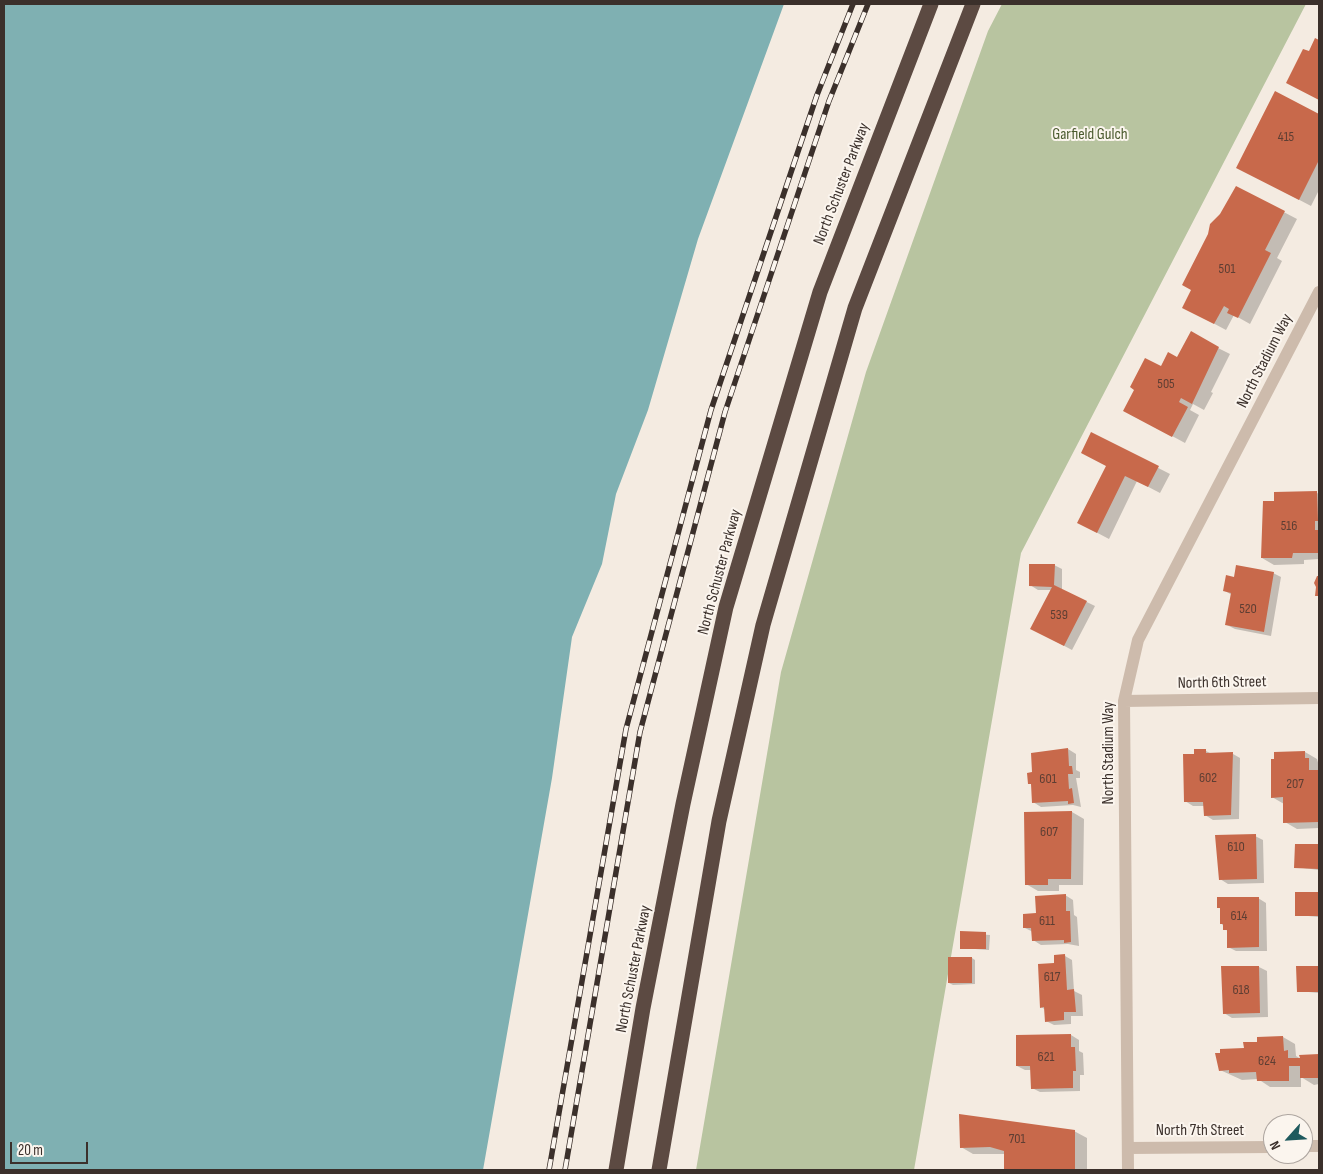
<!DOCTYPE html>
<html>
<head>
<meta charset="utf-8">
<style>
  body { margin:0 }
  #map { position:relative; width:1323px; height:1174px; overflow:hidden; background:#f4ebe1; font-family:"Sofia Sans Condensed",sans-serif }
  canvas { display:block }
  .frame { position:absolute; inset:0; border:5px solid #3b302b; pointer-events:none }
  .north { position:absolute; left:1263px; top:1114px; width:50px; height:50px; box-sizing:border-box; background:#fbf5ee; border:1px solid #aea6a0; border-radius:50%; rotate:244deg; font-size:14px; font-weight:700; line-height:20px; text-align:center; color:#3b302b }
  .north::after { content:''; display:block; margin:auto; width:18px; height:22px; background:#1f5a5e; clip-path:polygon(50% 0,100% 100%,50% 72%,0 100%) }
  .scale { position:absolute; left:10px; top:1142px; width:78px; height:22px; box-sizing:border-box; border:2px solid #3b302b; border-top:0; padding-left:6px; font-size:15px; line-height:18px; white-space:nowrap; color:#3b302b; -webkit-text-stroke:4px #fbf5ee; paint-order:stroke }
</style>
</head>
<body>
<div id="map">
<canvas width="1323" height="1174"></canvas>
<div class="frame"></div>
<div class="north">N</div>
<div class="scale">20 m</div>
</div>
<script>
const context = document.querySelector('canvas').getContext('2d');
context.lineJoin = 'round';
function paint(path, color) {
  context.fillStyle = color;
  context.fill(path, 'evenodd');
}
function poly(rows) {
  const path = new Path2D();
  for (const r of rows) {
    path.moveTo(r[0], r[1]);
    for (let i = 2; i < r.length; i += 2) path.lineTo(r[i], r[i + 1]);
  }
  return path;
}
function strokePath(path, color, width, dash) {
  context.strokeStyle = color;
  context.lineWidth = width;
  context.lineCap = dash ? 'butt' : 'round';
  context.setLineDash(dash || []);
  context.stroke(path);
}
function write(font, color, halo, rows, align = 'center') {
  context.font = font + ' "Sofia Sans Condensed",sans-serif';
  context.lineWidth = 4;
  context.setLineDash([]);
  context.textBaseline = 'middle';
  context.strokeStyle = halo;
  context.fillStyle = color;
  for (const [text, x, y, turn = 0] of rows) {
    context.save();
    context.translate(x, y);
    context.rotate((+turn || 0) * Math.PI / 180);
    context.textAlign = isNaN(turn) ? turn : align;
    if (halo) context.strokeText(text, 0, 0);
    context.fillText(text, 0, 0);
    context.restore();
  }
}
const green = poly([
  [1002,4,1306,4,1021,553,914,1170,696,1170,781,672,866,372,988,31]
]);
const water = poly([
  [4,4,784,4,698,239,648,410,616,494,602,564,572,637,552,778,483,1170,4,1170]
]);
const shadow = poly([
  [1316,39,1319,41,1319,99,1300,89,1309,53],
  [1276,93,1319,115,1319,190,1311,206,1250,174],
  [1236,187,1297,219,1277,258,1282,261,1250,324,1234,315,1226,330,1196,314,1193,289],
  [1218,348,1230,354,1211,392,1213,393,1204,410,1193,404,1190,410,1199,415,1185,443,1137,417,1161,368,1178,359],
  [1092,434,1170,474,1160,493,1137,481,1109,539,1090,529,1107,466],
  [1317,493,1319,494,1319,559,1304,560,1304,564,1274,565,1262,558,1275,503],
  [1054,565,1062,569,1062,590,1095,606,1072,650,1040,633,1051,590,1038,590,1030,585],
  [1273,573,1281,577,1271,636,1235,629,1227,625,1232,595,1225,591,1235,578],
  [1068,749,1076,754,1076,770,1080,772,1080,778,1076,778,1081,807,1073,805,1041,807,1033,802,1033,785,1029,783,1034,773],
  [1196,751,1206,751,1212,754,1233,754,1240,758,1239,819,1213,820,1205,815,1205,806,1193,806,1185,801],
  [1305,752,1317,759,1319,766,1319,828,1297,829,1285,822,1284,804,1272,797],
  [1072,812,1084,819,1083,885,1059,885,1059,891,1038,891,1026,884,1026,813],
  [1255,836,1263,840,1264,883,1228,884,1220,879],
  [1296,845,1319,846,1319,870,1295,867],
  [1319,893,1319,917,1297,915,1296,894],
  [1065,895,1073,900,1074,915,1077,917,1079,946,1068,944,1041,945,1033,940,1033,932,1025,928],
  [1258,898,1266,903,1267,951,1236,951,1228,947,1228,932,1221,923,1221,909,1218,907],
  [961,933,990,935,989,950,961,948],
  [1065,956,1072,960,1074,991,1082,995,1083,1016,1071,1016,1071,1024,1054,1025,1046,1021,1046,1010,1041,1007],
  [972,958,975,960,975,984,953,985,949,983],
  [1259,967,1267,971,1268,1017,1232,1018,1224,1013],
  [1319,967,1319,993,1298,991,1297,968],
  [1071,1035,1079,1040,1079,1051,1083,1053,1084,1075,1080,1075,1080,1091,1040,1092,1032,1088,1032,1070,1025,1070,1017,1066],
  [1283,1037,1295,1044,1296,1056,1301,1059,1300,1056,1319,1056,1319,1084,1314,1085,1301,1077,1301,1087,1270,1087,1258,1079,1242,1080,1220,1070,1245,1050,1258,1043,1258,1038],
  [1074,1131,1087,1138,1087,1170,1006,1170,1005,1154,973,1154,961,1147]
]);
const building = poly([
  [1315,38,1319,40,1319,100,1286,83,1303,49,1309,51],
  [1275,91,1319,114,1319,160,1299,200,1236,168],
  [1236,186,1285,211,1265,250,1271,253,1238,318,1227,313,1229,309,1224,306,1214,324,1182,308,1191,290,1182,285,1208,234,1210,224,1220,214],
  [1191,331,1219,347,1192,404,1181,398,1179,402,1188,407,1172,437,1123,411,1134,390,1130,387,1145,358,1161,366,1168,352,1177,357],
  [1091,432,1159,466,1148,487,1125,476,1097,533,1077,523,1106,466,1081,453],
  [1317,491,1318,521,1315,521,1315,530,1319,530,1319,553,1293,553,1292,558,1261,558,1263,501,1274,501,1274,492],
  [1029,564,1055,564,1054,585,1087,601,1064,646,1030,629,1052,587,1029,586],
  [1236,565,1274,572,1264,632,1225,625,1231,593,1223,591,1226,575,1234,577],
  [1317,576,1319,576,1319,596,1315,596,1316,587,1314,583],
  [1068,748,1069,766,1072,766,1073,774,1068,774,1069,789,1072,788,1074,803,1068,804,1068,801,1032,803,1031,784,1028,784,1027,773,1032,772,1031,753],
  [1194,749,1206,749,1206,753,1233,752,1231,815,1204,816,1203,802,1184,802,1183,754,1194,754],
  [1305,751,1305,758,1309,758,1309,770,1319,770,1319,822,1283,823,1283,797,1271,798,1271,759,1274,759,1274,752],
  [1072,811,1071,879,1048,879,1048,885,1025,885,1024,812],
  [1256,834,1257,879,1219,880,1215,835],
  [1295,844,1319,844,1319,869,1294,868],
  [1295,892,1319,892,1319,916,1295,916],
  [1066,894,1066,911,1070,911,1071,942,1064,943,1064,940,1032,941,1031,928,1023,928,1023,914,1036,913,1035,896],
  [1217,897,1259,897,1259,947,1227,948,1227,930,1223,930,1223,924,1220,924,1220,908,1217,908],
  [960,931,986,932,986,949,960,949],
  [1065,954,1067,990,1074,989,1076,1012,1064,1012,1064,1020,1045,1022,1044,1007,1040,1008,1038,964,1054,963,1054,955],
  [948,957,972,957,972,983,948,983],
  [1221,966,1259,966,1260,1013,1223,1014],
  [1296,966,1319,966,1319,992,1297,992],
  [1071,1034,1071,1047,1075,1047,1076,1071,1073,1071,1073,1088,1031,1089,1030,1066,1016,1066,1016,1035],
  [1283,1036,1284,1051,1288,1050,1288,1058,1300,1058,1299,1055,1319,1054,1319,1078,1300,1078,1300,1066,1289,1066,1289,1081,1257,1081,1256,1072,1229,1073,1229,1070,1219,1071,1215,1053,1220,1053,1220,1049,1244,1048,1243,1042,1257,1042,1257,1037],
  [959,1114,1075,1130,1075,1170,1004,1170,1004,1151,990,1147,960,1148]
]);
const street = poly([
  [1124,701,1319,698],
  [1303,1146,1319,1146],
  [1128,1148,1273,1147],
  [1128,1170,1124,701,1138,640,1319,292]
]);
const highway = poly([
  [616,1170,643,1008,683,804,726,607,820,292,931,4],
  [659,1170,719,821,763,625,855,308,973,4]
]);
const rail = poly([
  [549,1170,626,729,711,410,817,95,853,4],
  [565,1170,640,732,725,412,829,101,868,4]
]);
const numberNames = [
  ["415",1286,137],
  ["501",1227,269],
  ["505",1166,384],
  ["516",1289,526],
  ["520",1248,609],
  ["539",1059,615],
  ["602",1208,778],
  ["601",1048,779],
  ["207",1295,784],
  ["607",1049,832],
  ["610",1236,847],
  ["614",1239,916],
  ["611",1047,921],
  ["617",1052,977],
  ["618",1241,990],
  ["621",1046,1057],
  ["624",1267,1061],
  ["701",1017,1139]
];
const parkNames = [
  ["Garfield Gulch",1090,135]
];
const streetNames = [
  ["North Schuster Parkway",842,184,-69],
  ["North Stadium Way",1265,361,-63],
  ["North Schuster Parkway",720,572,-75],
  ["North 6th Street",1222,683,-1],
  ["North Stadium Way",1109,753,-90],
  ["North Schuster Parkway",634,969,-79],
  ["North 7th Street",1200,1131]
];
paint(green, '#b8c4a0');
paint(water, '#7fb0b2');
paint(shadow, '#0003');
paint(building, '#c8694b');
strokePath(street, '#cdbbac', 12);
strokePath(highway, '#5c4a42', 15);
strokePath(rail, '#3b302b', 5.5);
strokePath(rail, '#fbf5ee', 4, [11]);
write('14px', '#5e3e33', null, numberNames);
write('16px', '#4a5a2e', '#fbf5ee', parkNames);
write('16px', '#3b302b', '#fbf5ee', streetNames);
</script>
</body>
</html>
